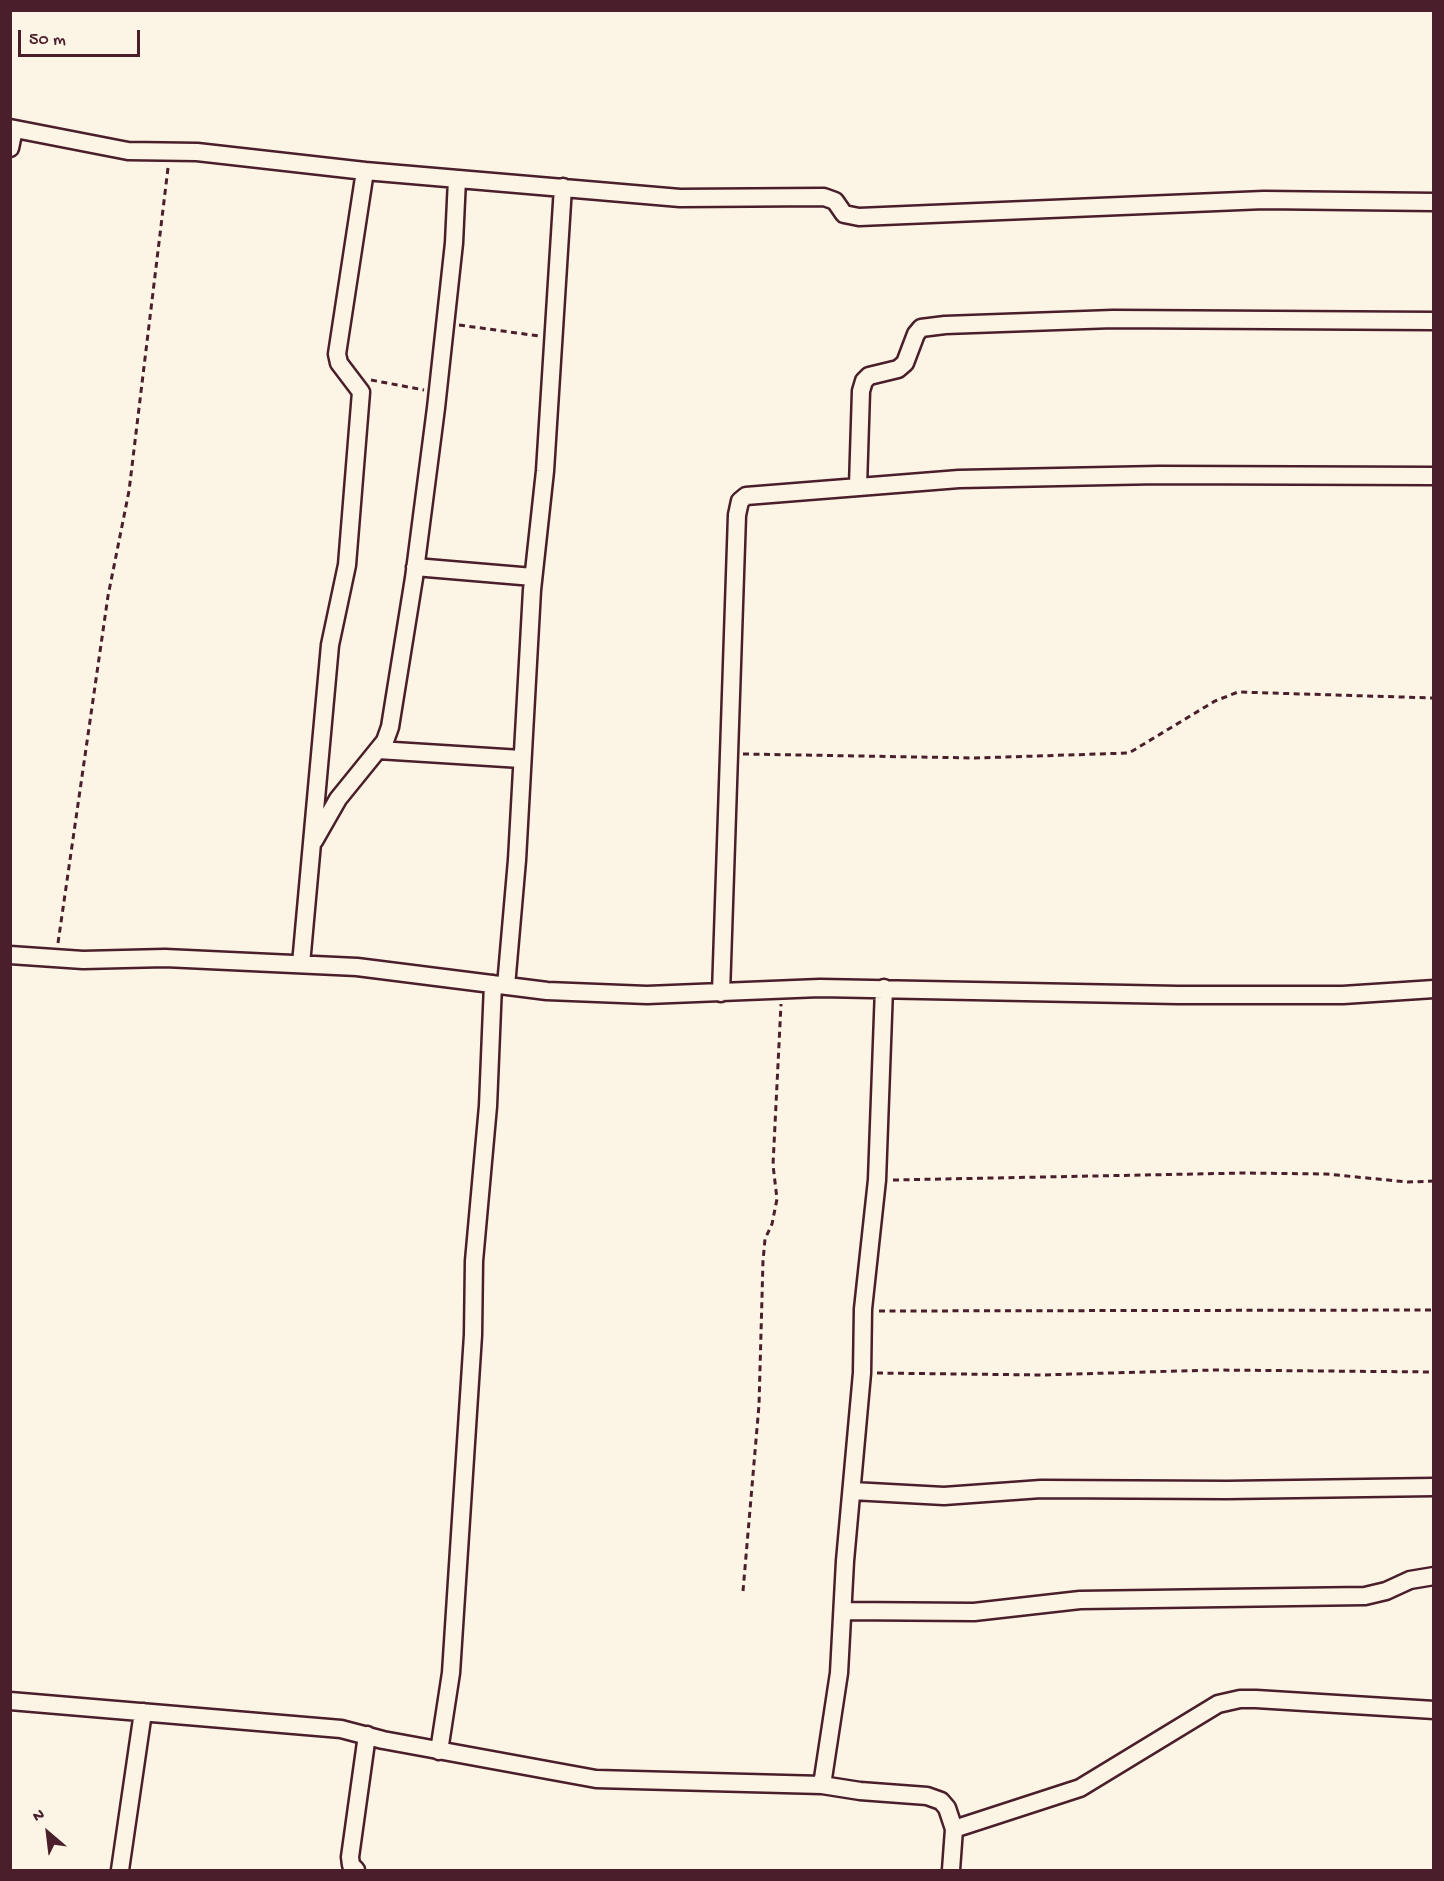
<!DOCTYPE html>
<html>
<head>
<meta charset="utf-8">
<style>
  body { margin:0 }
  #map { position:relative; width:1444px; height:1881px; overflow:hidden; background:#fcf5e5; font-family:"Gochi Hand",sans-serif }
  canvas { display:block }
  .frame { position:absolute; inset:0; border:12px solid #4a1f2b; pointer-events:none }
  .north { position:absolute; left:18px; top:1803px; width:60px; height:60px; -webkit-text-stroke:4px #fcf5e5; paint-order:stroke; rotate:332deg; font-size:16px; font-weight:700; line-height:24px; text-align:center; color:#4a1f2b }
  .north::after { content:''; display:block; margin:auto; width:21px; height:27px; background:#4a1f2b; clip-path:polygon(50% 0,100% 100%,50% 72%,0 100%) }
  .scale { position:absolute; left:18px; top:30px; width:122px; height:27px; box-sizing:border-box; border:3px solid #4a1f2b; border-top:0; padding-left:8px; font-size:18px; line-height:21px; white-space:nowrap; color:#4a1f2b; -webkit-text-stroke:4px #fcf5e5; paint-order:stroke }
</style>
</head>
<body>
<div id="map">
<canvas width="1444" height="1881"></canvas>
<div class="frame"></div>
<div class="north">N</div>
<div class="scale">50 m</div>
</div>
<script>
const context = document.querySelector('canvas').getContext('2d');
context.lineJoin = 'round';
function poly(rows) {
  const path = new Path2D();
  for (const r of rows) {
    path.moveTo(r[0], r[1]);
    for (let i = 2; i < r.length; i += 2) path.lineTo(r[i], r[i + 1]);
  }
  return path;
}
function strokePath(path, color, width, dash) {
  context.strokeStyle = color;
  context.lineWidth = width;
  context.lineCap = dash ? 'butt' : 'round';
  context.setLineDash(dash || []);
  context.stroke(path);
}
const path = poly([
  [459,325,539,336],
  [371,380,424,390],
  [743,754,975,758,1129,753,1215,701,1238,692,1434,698],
  [58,943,108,596,129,491,168,168],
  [893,1180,1244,1173,1326,1174,1408,1182,1434,1181],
  [879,1311,1434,1310],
  [877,1373,1041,1375,1214,1370,1434,1372],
  [743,1591,759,1405,763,1261,765,1239,772,1224,777,1199,773,1165,781,1004]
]);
const minor = poly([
  [10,128,128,151,197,152,365,171,680,198,824,197,835,201,844,214,859,217,1264,200,1434,202],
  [10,148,14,129],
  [858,486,861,391,864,381,869,376,898,369,905,363,916,334,921,328,945,325,1113,319,1434,321],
  [415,567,533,577],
  [378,750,521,759],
  [314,841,338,799,385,741,390,727,414,578,436,408,454,243,457,179],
  [10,955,83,960,165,958,357,967,547,991,647,995,820,988,1178,995,1343,995,1434,989],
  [301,964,330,645,347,565,361,392,339,363,337,354,365,171],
  [506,986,517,860,532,590,545,471,563,187],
  [721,993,737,515,740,501,746,496,959,479,1159,475,1434,476],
  [852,1491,944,1496,1041,1489,1227,1490,1434,1487],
  [843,1611,974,1612,1080,1600,1365,1596,1386,1591,1410,1580,1434,1576],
  [10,1701,341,1729,383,1740,596,1779,822,1785,860,1791,927,1796,941,1801,947,1808,954,1829,951,1870],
  [439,1751,451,1673,473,1335,474,1261,488,1106,493,984],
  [822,1785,839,1673,845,1561,862,1373,863,1309,877,1180,884,988],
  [954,1829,1080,1788,1218,1704,1240,1699,1256,1699,1434,1710],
  [120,1870,143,1712],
  [356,1870,351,1865,350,1857,367,1735]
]);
strokePath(minor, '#4a1f2b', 21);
strokePath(path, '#4a1f2b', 3, [6, 4.5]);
strokePath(minor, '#fcf5e5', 16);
</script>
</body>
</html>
